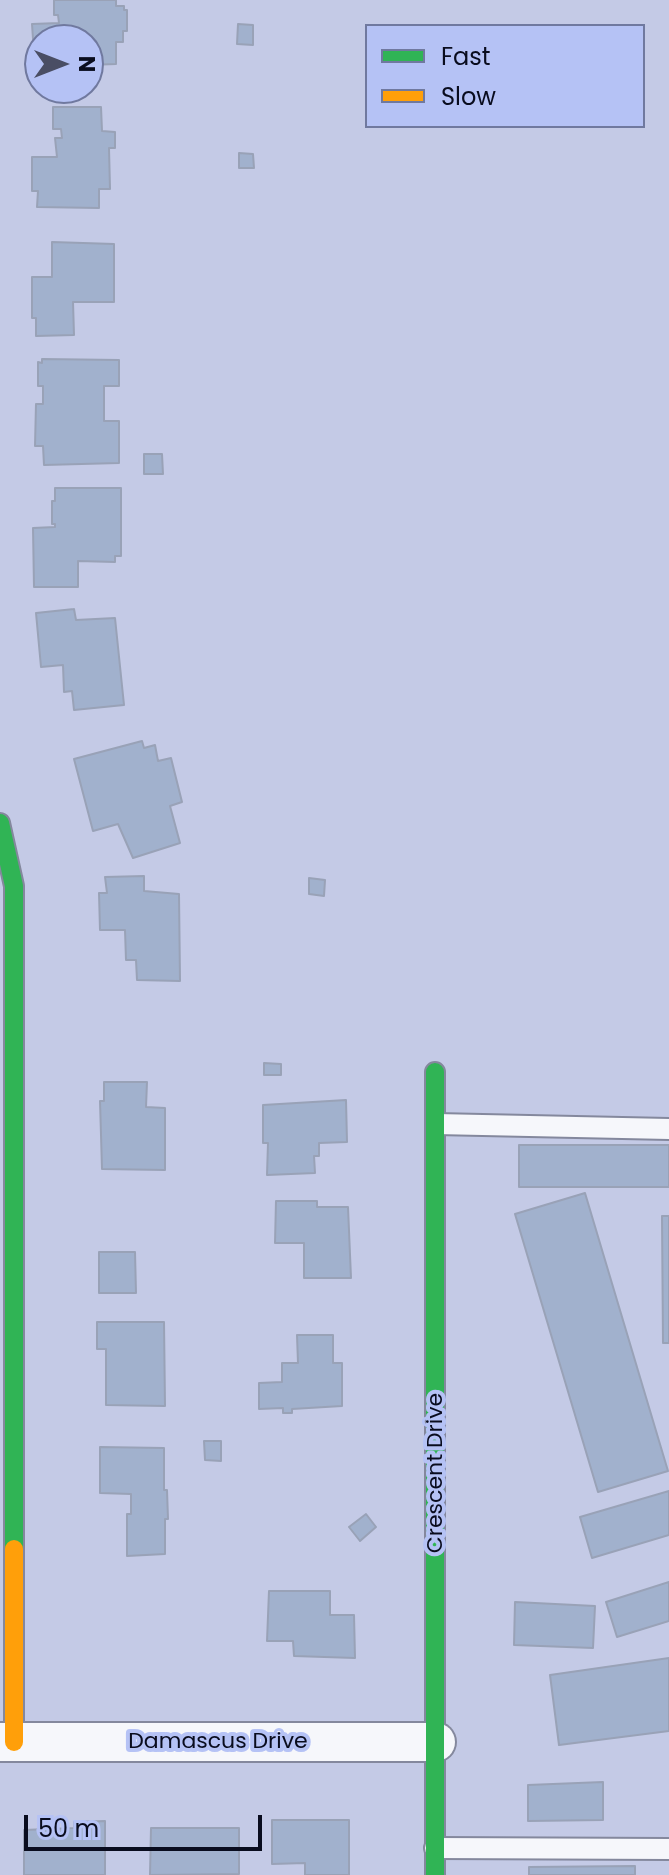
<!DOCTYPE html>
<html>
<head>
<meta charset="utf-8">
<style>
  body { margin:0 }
  #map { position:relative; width:669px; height:1875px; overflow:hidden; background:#c4cae6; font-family:Poppins,sans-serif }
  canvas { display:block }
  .legend { position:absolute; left:365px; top:24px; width:280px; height:104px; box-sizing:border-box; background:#b5c2f5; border:2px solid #70799f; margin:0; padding:10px 14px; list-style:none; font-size:24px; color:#090c1e }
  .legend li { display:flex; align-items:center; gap:16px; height:40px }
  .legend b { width:40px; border:2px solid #70799f }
  .north { position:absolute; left:24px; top:24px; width:80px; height:80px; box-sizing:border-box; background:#b5c2f5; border:2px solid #70799f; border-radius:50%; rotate:90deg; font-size:22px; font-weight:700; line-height:32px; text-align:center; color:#090c1e }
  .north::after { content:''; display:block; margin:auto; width:28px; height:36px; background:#4a4e64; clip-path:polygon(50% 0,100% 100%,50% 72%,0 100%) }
  .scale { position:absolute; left:24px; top:1815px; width:238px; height:36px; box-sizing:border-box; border:4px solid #090c1e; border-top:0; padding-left:10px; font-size:24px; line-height:28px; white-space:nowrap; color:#090c1e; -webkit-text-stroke:6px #b5c2f5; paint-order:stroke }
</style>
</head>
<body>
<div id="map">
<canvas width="669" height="1875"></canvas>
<ul class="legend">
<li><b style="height:10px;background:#30b455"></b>Fast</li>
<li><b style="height:10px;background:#ff9f0a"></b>Slow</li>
</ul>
<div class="north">N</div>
<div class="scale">50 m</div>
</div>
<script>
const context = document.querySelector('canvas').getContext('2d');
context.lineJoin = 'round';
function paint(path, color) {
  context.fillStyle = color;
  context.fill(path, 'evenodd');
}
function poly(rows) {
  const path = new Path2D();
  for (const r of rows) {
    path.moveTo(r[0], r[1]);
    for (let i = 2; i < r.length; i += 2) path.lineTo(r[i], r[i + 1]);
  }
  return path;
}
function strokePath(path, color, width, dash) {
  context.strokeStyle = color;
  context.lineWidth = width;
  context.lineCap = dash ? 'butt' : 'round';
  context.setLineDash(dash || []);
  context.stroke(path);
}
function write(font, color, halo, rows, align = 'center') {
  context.font = font + ' Poppins,sans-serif';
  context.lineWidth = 8;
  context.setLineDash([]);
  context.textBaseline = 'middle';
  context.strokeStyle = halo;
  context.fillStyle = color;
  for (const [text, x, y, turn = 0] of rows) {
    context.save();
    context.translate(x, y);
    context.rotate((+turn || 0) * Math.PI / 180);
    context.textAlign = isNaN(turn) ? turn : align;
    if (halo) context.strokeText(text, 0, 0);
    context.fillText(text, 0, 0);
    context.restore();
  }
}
const building = poly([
  [54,0,116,0,116,6,124,6,124,10,127,10,127,31,123,31,123,42,116,42,116,64,88,65,88,40,40,40,40,83,36,83,32,24,59,23,58,15,54,15,54,0],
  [238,24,253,25,253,45,237,44,238,24],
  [53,107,101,107,102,131,115,132,115,148,109,148,110,189,99,189,99,208,37,207,38,191,32,191,32,157,57,157,55,138,62,138,61,129,53,129,53,107],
  [239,153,253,154,254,168,239,168,239,153],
  [52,242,114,244,114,302,73,302,74,335,36,336,36,318,32,318,32,277,52,277,52,242],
  [42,359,119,360,119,386,104,386,104,421,119,421,119,463,44,465,43,446,35,446,36,404,43,404,43,386,38,386,38,362,42,363,42,359],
  [144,454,162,454,163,474,144,474,144,454],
  [55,488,121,488,121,556,115,556,115,562,78,561,78,587,34,587,33,528,55,527,55,524,52,524,52,501,55,501,55,488],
  [74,609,76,620,115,618,124,705,74,710,72,691,64,692,63,665,41,667,36,613,74,609],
  [142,741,144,748,155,745,158,761,171,758,182,802,170,806,180,843,133,858,118,824,93,831,74,759,142,741],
  [144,876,144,891,179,894,180,981,137,980,136,960,126,960,125,930,100,930,99,893,107,893,105,877,144,876],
  [309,878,325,880,324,896,309,894,309,878],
  [264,1063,281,1064,281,1075,264,1075,264,1063],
  [104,1082,147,1082,146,1107,165,1108,165,1170,102,1169,100,1101,104,1101,104,1082],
  [346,1100,347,1142,319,1143,319,1156,314,1156,315,1173,267,1175,268,1143,263,1143,263,1105,346,1100],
  [519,1145,669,1145,669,1187,519,1187,519,1145],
  [585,1193,668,1471,598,1492,515,1214,585,1193],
  [276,1201,317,1201,317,1207,348,1207,351,1278,304,1278,304,1243,275,1243,276,1201],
  [662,1216,669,1216,669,1343,663,1343,662,1216],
  [99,1252,135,1252,136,1293,99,1293,99,1252],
  [97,1322,164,1322,165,1406,106,1405,106,1349,97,1349,97,1322],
  [297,1335,333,1335,333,1363,342,1363,342,1406,292,1409,292,1413,283,1413,283,1408,259,1409,259,1383,282,1382,282,1363,298,1363,297,1335],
  [204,1441,221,1441,221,1461,205,1460,204,1441],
  [100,1447,164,1448,164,1490,167,1490,168,1519,165,1519,165,1554,127,1556,127,1514,131,1514,131,1494,100,1493,100,1447],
  [669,1491,669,1535,592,1558,580,1517,669,1491],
  [366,1514,376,1527,360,1541,349,1527,366,1514],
  [669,1582,669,1621,617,1637,606,1602,669,1582],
  [269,1591,330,1591,330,1615,354,1615,355,1658,294,1656,293,1641,267,1641,269,1591],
  [515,1602,595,1606,593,1648,514,1645,515,1602],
  [669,1658,669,1731,559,1745,550,1675,669,1658],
  [603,1782,603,1820,528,1821,528,1785,603,1782],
  [272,1820,349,1820,349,1875,305,1875,305,1863,272,1864,272,1820],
  [105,1821,105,1875,24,1875,24,1830,74,1828,74,1822,105,1821],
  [151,1828,239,1828,239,1874,150,1875,151,1828],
  [635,1866,635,1875,529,1875,529,1867,635,1866]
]);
const lane = poly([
  [436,1124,669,1129],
  [435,1848,669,1849]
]);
const street = poly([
  [0,1742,436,1742]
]);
const fast = poly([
  [0,823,14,886,14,1549],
  [435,1072,435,1875]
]);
const slow = poly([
  [14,1742,14,1549]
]);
const streetNames = [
  ["Crescent Drive",436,1473,-90],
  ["Damascus Drive",218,1742]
];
paint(building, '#a1b1cd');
strokePath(building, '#99a2b7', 2);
strokePath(lane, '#84889d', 24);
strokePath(street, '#84889d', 42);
strokePath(fast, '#84889d', 22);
strokePath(slow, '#84889d', 22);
strokePath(lane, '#f6f7fb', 20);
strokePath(street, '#f6f7fb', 38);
strokePath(fast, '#30b455', 18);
strokePath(slow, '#ff9f0a', 18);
write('22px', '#090c1e', '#b5c2f5', streetNames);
</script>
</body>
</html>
